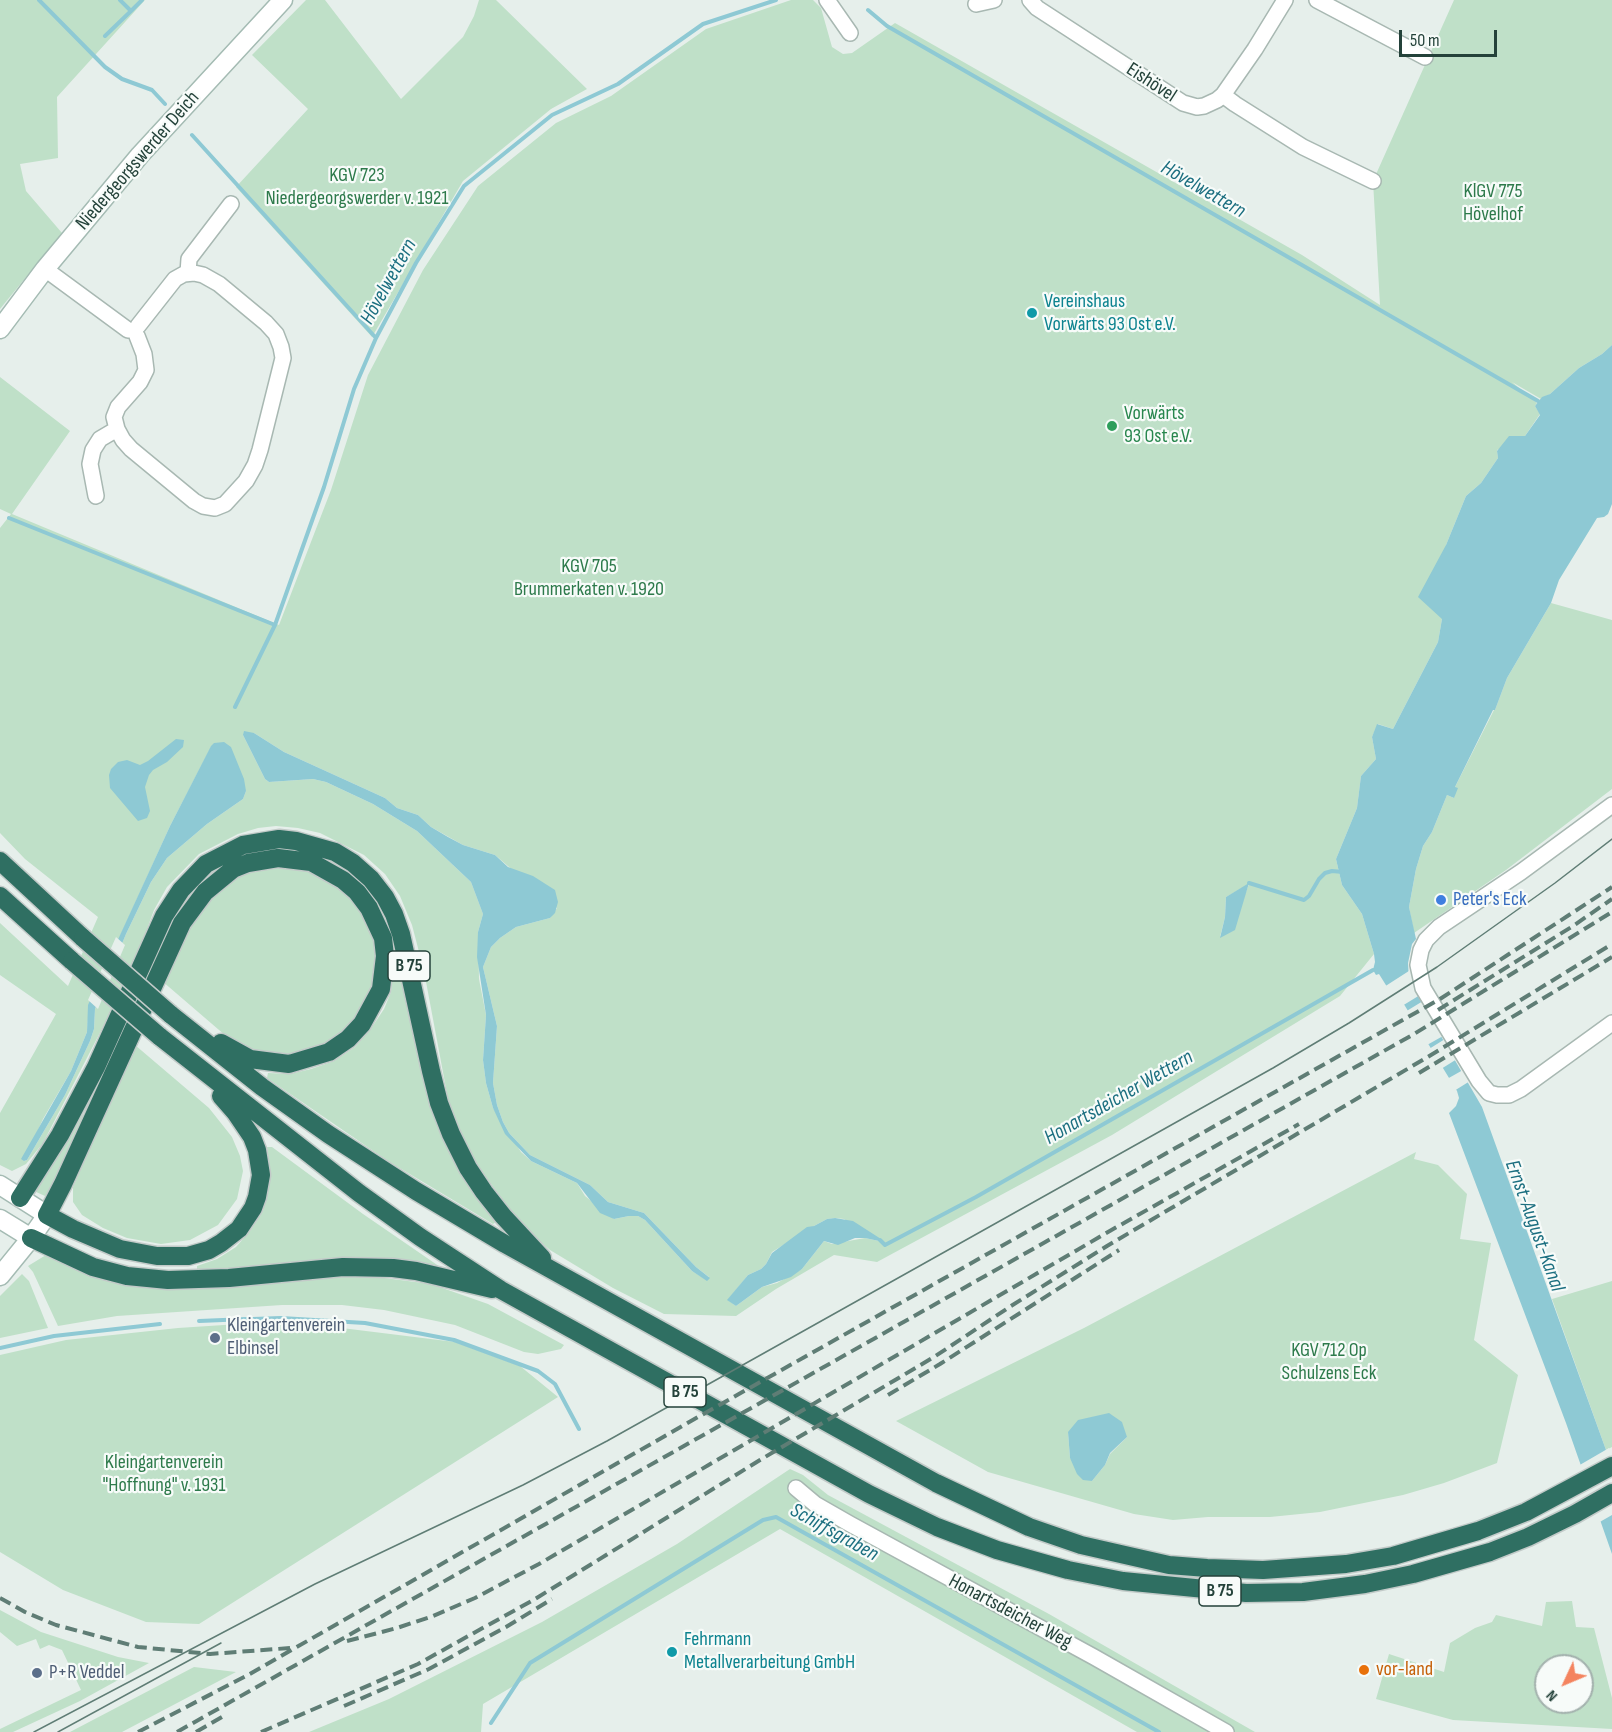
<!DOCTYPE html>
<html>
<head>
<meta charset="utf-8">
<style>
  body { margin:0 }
  #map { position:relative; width:1612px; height:1732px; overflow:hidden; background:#e6efeb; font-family:"Sofia Sans Condensed",sans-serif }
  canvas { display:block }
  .north { position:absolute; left:1534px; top:1654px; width:60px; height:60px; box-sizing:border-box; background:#f7fbf9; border:2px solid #a3b1ad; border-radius:50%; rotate:226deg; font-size:16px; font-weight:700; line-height:24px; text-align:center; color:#24423a }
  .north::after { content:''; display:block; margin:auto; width:21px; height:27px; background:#f4845f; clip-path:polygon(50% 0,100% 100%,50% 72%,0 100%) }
  .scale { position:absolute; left:1399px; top:30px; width:98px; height:27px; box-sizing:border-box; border:3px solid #24423a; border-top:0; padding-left:8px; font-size:18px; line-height:21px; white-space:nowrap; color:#24423a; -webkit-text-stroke:4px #f7fbf9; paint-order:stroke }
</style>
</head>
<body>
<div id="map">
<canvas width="1612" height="1732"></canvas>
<div class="north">N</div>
<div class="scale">50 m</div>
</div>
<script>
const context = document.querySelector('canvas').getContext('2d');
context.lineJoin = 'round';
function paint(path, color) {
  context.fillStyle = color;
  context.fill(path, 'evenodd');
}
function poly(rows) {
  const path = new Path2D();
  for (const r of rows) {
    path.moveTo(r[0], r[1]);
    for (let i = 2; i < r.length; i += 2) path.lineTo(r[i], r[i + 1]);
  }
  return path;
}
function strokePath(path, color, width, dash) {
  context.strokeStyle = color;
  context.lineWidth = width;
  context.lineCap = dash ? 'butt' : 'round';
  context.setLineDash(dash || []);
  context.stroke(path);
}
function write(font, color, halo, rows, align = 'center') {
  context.font = font + ' "Sofia Sans Condensed",sans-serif';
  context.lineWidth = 4.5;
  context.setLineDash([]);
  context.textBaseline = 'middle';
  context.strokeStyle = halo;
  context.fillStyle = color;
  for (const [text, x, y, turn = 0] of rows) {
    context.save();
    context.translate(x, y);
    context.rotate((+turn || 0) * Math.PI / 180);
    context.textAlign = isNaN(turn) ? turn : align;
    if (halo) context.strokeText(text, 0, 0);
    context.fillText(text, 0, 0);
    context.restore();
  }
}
const green = poly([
  [0,0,145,0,57,97,58,158,20,164,26,191,62,233,0,309],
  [306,0,325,0,401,99,463,37,474,16,479,0,496,0,587,89,551,109,463,181,372,337,236,187,308,109,252,55],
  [791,0,813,0,821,8,832,47,843,54,852,53,895,23,1302,255,1380,305,1373,181,1454,0,1612,0,1612,345,1602,354,1579,368,1550,394,1541,399,1512,382,1537,403,1535,406,1540,414,1525,436,1497,450,1498,458,1481,483,1466,496,1446,545,1442,619,1438,642,1393,729,1378,724,1372,737,1376,759,1361,776,1357,808,1336,859,1342,885,1362,914,1374,954,1340,996,1112,1135,877,1262,834,1255,776,1289,736,1316,664,1314,613,1288,550,1250,527,1230,511,1211,477,1165,460,1131,448,1099,424,971,412,925,400,896,385,874,364,855,320,833,298,828,276,826,258,828,238,834,199,854,167,887,154,910,140,948,106,1021,43,1143,26,1164,12,1171,0,1165,0,1113,56,1014,0,975,0,923,68,986,98,917,25,859,0,833,0,528,11,514,0,509,0,377,70,431,12,514,279,625,331,490,368,375,423,270,478,186,556,123,611,96,706,29],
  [254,733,284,752,385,798,397,808,418,815,431,827,463,845,495,855,557,908,550,918,516,927,500,938,491,947,483,967,497,1026,493,1083,497,1105,503,1122,509,1133,530,1155,590,1185,608,1202,644,1213,696,1267,709,1277,707,1280,692,1271,645,1220,638,1216,629,1216,614,1219,585,1196,577,1183,531,1161,521,1152,493,1108,486,1083,483,1060,486,1015,479,979,478,932,483,914,471,882,417,831,373,804,326,782,313,779,269,782,265,779,243,735],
  [211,747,246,791,243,799,207,824,167,858,151,882,126,934,95,1009,94,1029,90,1041,65,1095,27,1160,24,1161,43,1119,71,1071,87,1032,89,1005,170,826],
  [1249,884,1240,907,1220,937,1225,917,1226,897],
  [836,1218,844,1219,879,1241,865,1238,832,1244,824,1241,802,1269,777,1283,762,1287,736,1306,728,1300,748,1275,761,1269,766,1264,772,1252,814,1226,827,1219],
  [1551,603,1612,620,1612,789,1506,870,1414,933,1409,907,1416,869,1423,846,1432,832,1447,795,1454,798,1455,787,1494,710,1495,710,1507,678],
  [278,865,309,869,325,877,352,898,363,912,375,940,378,956,374,987,356,1019,343,1034,326,1045,288,1057,252,1052,233,1042,162,981,199,909,236,876,250,870],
  [395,955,399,955,423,1073,497,1221,493,1224,388,1161,267,1078,268,1073,290,1074,311,1069,334,1061,355,1047,370,1030,384,1009,391,992],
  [135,1045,209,1108,232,1137,240,1156,243,1171,237,1199,218,1225,190,1240,161,1244,127,1238,103,1228,82,1215,73,1202,73,1187],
  [82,1114,85,1119,57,1180,45,1196,34,1191],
  [267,1147,272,1147,363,1214,446,1271,343,1258,197,1272,197,1266,217,1259,236,1247,250,1231,263,1211,268,1191,270,1170],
  [1416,1152,1414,1159,1438,1165,1467,1194,1460,1239,1491,1243,1474,1340,1518,1375,1497,1463,1444,1483,1403,1495,1320,1512,1270,1517,1208,1517,1173,1520,1134,1514,988,1472,896,1421,1084,1328],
  [1068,1432,1127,1437,1110,1454,1105,1465,1092,1481,1070,1458],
  [46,1255,123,1285,158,1289,361,1275,431,1284,488,1304,564,1345,561,1349,538,1354,524,1352,455,1325,384,1310,342,1305,282,1305,117,1316,58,1326,33,1272,28,1266],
  [22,1274,29,1281,48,1328,0,1338,0,1296],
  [1612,1281,1612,1447,1606,1450,1552,1299],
  [285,1321,455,1342,520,1366,558,1397,199,1624,146,1622,63,1590,0,1552,0,1355,66,1340,178,1328],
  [790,1469,803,1475,828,1495,1049,1614,1255,1732,1137,1732,780,1529,483,1704,481,1732,309,1732,389,1699,542,1622,677,1544],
  [1572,1601,1576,1627,1594,1628,1612,1698,1612,1729,1453,1720,1376,1699,1389,1654,1444,1672,1450,1643,1475,1628,1492,1622,1496,1615,1542,1626,1546,1602],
  [1546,1666,1582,1666,1582,1702,1546,1702],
  [0,1610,41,1632,118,1657,149,1663,80,1701,13,1732,0,1732,0,1729,81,1690,62,1650,49,1645,40,1649,36,1639,17,1646,0,1632],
  [194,1667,236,1672,122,1732,70,1732]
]);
const water = poly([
  [1612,345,1612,504,1608,514,1604,517,1597,518,1559,580,1551,603,1507,678,1495,710,1493,710,1455,787,1458,788,1454,798,1447,795,1432,832,1423,846,1416,869,1409,907,1416,939,1412,944,1408,963,1409,981,1482,1107,1606,1450,1612,1467,1612,1554,1566,1423,1449,1113,1456,1106,1459,1098,1457,1091,1394,988,1389,990,1379,974,1376,975,1373,970,1375,962,1374,954,1362,914,1342,885,1336,859,1357,808,1361,776,1376,759,1372,737,1377,724,1393,729,1438,642,1442,619,1418,597,1446,545,1466,496,1481,483,1498,458,1497,451,1509,436,1525,436,1540,415,1535,406,1542,397,1550,394,1579,368,1602,354],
  [244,731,254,733,284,752,385,798,397,808,418,815,431,827,448,837,463,845,495,855,508,867,533,876,555,890,558,902,555,913,550,918,516,927,500,938,491,947,483,967,497,1026,493,1083,497,1105,503,1122,509,1133,530,1155,590,1185,608,1202,644,1213,696,1267,710,1278,707,1281,692,1271,645,1220,638,1216,629,1216,614,1219,600,1213,577,1183,531,1161,505,1134,493,1108,486,1083,483,1060,486,1015,477,957,478,932,483,914,471,882,417,831,373,804,326,782,313,779,269,782,265,779,243,735],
  [176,739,184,740,183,747,167,762,153,770,149,775,145,787,150,811,147,818,138,821,110,788,109,775,111,769,118,762,127,760,140,765,148,761],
  [224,742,231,747,244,779,246,791,243,799,207,824,167,858,151,882,126,934,95,1009,94,1029,90,1041,65,1095,27,1160,24,1161,21,1159,71,1071,87,1032,88,1005,170,826,211,746,214,743],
  [1249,883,1235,930,1220,938,1225,917,1226,897],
  [835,1218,853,1221,881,1239,879,1241,865,1238,855,1238,838,1245,824,1241,802,1269,791,1277,762,1287,736,1306,727,1300,748,1275,761,1269,766,1264,772,1253,807,1227,814,1226,827,1219],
  [1109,1413,1122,1422,1127,1437,1110,1453,1105,1465,1092,1481,1083,1480,1077,1474,1070,1458,1068,1432,1078,1420]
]);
const pier = poly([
  [116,937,125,945,98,1009,88,1000],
  [1412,969,1412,980,1420,995,1402,1006,1393,992,1388,993,1384,987],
  [1423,1001,1443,1036,1427,1045,1405,1012],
  [1445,1039,1457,1059,1441,1069,1429,1049],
  [1463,1070,1470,1081,1454,1091,1447,1079],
  [1609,1448,1612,1458,1612,1515,1598,1523,1578,1466]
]);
const stream = poly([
  [39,0,105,67,122,79,152,90,165,104],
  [868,10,887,26,1538,401],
  [131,11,142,0],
  [105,36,131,11,120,0],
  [192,135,376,338],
  [9,518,275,625],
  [235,707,275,625,324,487,354,389,376,338,416,263,464,186,552,115,618,84,703,24,776,0],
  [1249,883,1304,900,1309,896,1319,879,1325,873,1332,871,1343,872],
  [880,1240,885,1245,976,1197,1373,970],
  [253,1319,281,1318,365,1323,454,1340,538,1371,555,1384,579,1429],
  [199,1321,247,1319],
  [0,1348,54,1336,160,1324],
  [491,1723,530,1663,763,1520,776,1517,1159,1732]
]);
const street = poly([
  [827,0,850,33],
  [1030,0,1037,8,1183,103,1197,107,1204,106,1217,100,1223,95,1235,104,1303,147,1373,181],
  [1317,0,1425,57],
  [976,4,994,0],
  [1223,95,1255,49,1285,0],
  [45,269,128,330],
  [188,273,189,259,231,204],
  [137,336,144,354,146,370,140,382,118,407,114,417,117,429,123,440,131,449,194,501,203,506,215,508,225,504,246,481,255,465,260,450,283,358,281,347,276,334,266,323,219,284,203,275,194,273,184,274,175,279,138,326],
  [96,496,90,464,93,450,100,439,117,429],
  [1612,805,1521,872,1439,927,1426,940,1421,950,1418,965,1423,988,1479,1081,1489,1093,1497,1095,1509,1095,1521,1089,1612,1023],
  [796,1488,815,1504,850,1524,1094,1657,1226,1732]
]);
const secondary = poly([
  [0,329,45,269,140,155,283,0],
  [0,1185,47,1215,31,1238,0,1276],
  [0,1219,31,1238]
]);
const highway = poly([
  [0,861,83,938],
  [0,896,72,961],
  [170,1014,262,1087,328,1134,416,1191,505,1244,936,1483,1029,1527,1081,1545,1169,1565,1207,1568,1263,1570,1346,1564,1393,1556,1478,1531,1526,1512,1612,1466],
  [159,1036,359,1193,420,1237,501,1290,869,1494,937,1527,997,1550,1068,1570,1123,1581,1246,1593,1303,1592,1365,1584,1413,1574,1490,1552,1528,1537,1575,1514,1612,1493],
  [221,1096,235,1112,252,1137,257,1150,261,1175,257,1197,253,1208,239,1229,221,1243,209,1250,188,1256,157,1256,120,1249,73,1229,47,1215,63,1184,182,923,205,892,233,869,248,863,278,858,311,862,343,880,357,892,369,908,383,938,385,956,381,989,362,1024,348,1039,329,1052,289,1064,250,1059,221,1043],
  [20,1198,60,1135,96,1067,164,916,181,890,206,864,243,845,279,839,296,841,335,852,353,863,371,879,385,897,394,914,401,934,431,1071,439,1103,451,1134,468,1168,484,1192,503,1216,542,1258],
  [31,1238,93,1267,127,1276,168,1280,229,1278,343,1267,393,1268,416,1271,492,1289]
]);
const tram = poly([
  [34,1732,315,1584,523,1485,607,1441,1273,1068,1349,1023,1437,967,1555,883,1612,839],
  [58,1732,221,1643]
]);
const rail = poly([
  [1438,1010,1573,926,1612,899],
  [1419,1073,1612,957],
  [888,1395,940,1364,1119,1250],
  [0,1598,25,1612,56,1625,138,1647,210,1654,290,1648],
  [347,1641,397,1628,433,1616,475,1598,539,1564,1108,1232,1299,1124],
  [344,1706,429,1669,506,1627,552,1599],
  [138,1732,248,1675,691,1421,1440,999,1612,887],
  [177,1732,1414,1034,1612,912],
  [196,1732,227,1714],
  [261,1732,418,1664,535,1599,760,1460,934,1357,1011,1306,1107,1246,1431,1055,1612,944]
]);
const highwayBridge = poly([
  [83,938,170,1014],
  [72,961,159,1036]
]);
const markers = [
  [1032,313,6,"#0f9aa8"],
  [1112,426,6,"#2e9e5b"],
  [1441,900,6,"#3f7fe0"],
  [215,1338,6,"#5c6f8a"],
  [672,1652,6,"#0f9aa8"],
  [1364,1670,6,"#e8710a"],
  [37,1673,6,"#5c6f8a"]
];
const shields = [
  [409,966,42],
  [685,1392,42],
  [1220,1591,42]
];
const shieldNames = [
  ["B 75",409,966],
  ["B 75",685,1392],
  ["B 75",1220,1591]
];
const streetNames = [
  ["Eishövel",1151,83,33],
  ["Niedergeorgswerder Deich",138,161,-49],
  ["Honartsdeicher Weg",1010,1612,28]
];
const parkNames = [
  ["KGV 723",357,176],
  ["Niedergeorgswerder v. 1921",357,199],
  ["KlGV 775",1493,192],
  ["Hövelhof",1493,215],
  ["KGV 705",589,567],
  ["Brummerkaten v. 1920",589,590],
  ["KGV 712 Op",1329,1351],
  ["Schulzens Eck",1329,1374],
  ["Kleingartenverein",164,1463],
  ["\"Hoffnung\" v. 1931",164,1486]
];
const cultureNames = [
  ["Vereinshaus",1044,302],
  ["Vorwärts 93 Ost e.V.",1044,325],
  ["Fehrmann",684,1640],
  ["Metallverarbeitung GmbH",684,1663]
];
const leisureNames = [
  ["Vorwärts",1124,414],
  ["93 Ost e.V.",1124,437]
];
const shopNames = [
  ["Peter's Eck",1453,900]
];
const serviceNames = [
  ["Kleingartenverein",227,1326],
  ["Elbinsel",227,1349],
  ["P+R Veddel",49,1673]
];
const foodNames = [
  ["vor-land",1376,1670]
];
const waterNames = [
  ["Hövelwettern",1203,190,30],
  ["Hövelwettern",389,282,-61],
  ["Honartsdeicher Wettern",1119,1098,-30],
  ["Ernst-August-Kanal",1534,1226,70],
  ["Schiffsgraben",834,1533,29]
];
paint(green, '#bfe0c8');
paint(water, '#8ec9d4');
paint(pier, '#e6efeb');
strokePath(stream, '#8ec9d4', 4);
strokePath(street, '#a8b8b2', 18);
strokePath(secondary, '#a4bbb3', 21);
strokePath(highway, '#c2cac8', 21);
strokePath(street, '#fff', 15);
strokePath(secondary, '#fff', 18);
strokePath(highway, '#2f6f62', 18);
strokePath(tram, '#5f7d75', 1.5);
strokePath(rail, '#5f7d75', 4, [12, 6]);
strokePath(highwayBridge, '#c2cac8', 21, []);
strokePath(highwayBridge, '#2f6f62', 18);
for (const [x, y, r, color] of markers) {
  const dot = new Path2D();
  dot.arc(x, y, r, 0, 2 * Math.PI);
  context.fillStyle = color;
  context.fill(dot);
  strokePath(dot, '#f7fbf9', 2);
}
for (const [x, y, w] of shields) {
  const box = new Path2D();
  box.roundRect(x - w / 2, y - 15, w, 30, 4.5);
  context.fillStyle = '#f7fbf9';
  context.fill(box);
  strokePath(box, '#24423a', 1.5);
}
write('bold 18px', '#24423a', null, shieldNames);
write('20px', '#24423a', '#f7fbf9', streetNames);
write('20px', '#2d7a4b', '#f7fbf9', parkNames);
write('20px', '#0d838f', '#f7fbf9', cultureNames, 'left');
write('20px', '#27864d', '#f7fbf9', leisureNames, 'left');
write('20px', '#366cbe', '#f7fbf9', shopNames, 'left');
write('20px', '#4e5e75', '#f7fbf9', serviceNames, 'left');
write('20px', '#c56008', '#f7fbf9', foodNames, 'left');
write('italic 21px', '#1c6f80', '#f7fbf9', waterNames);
</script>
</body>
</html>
